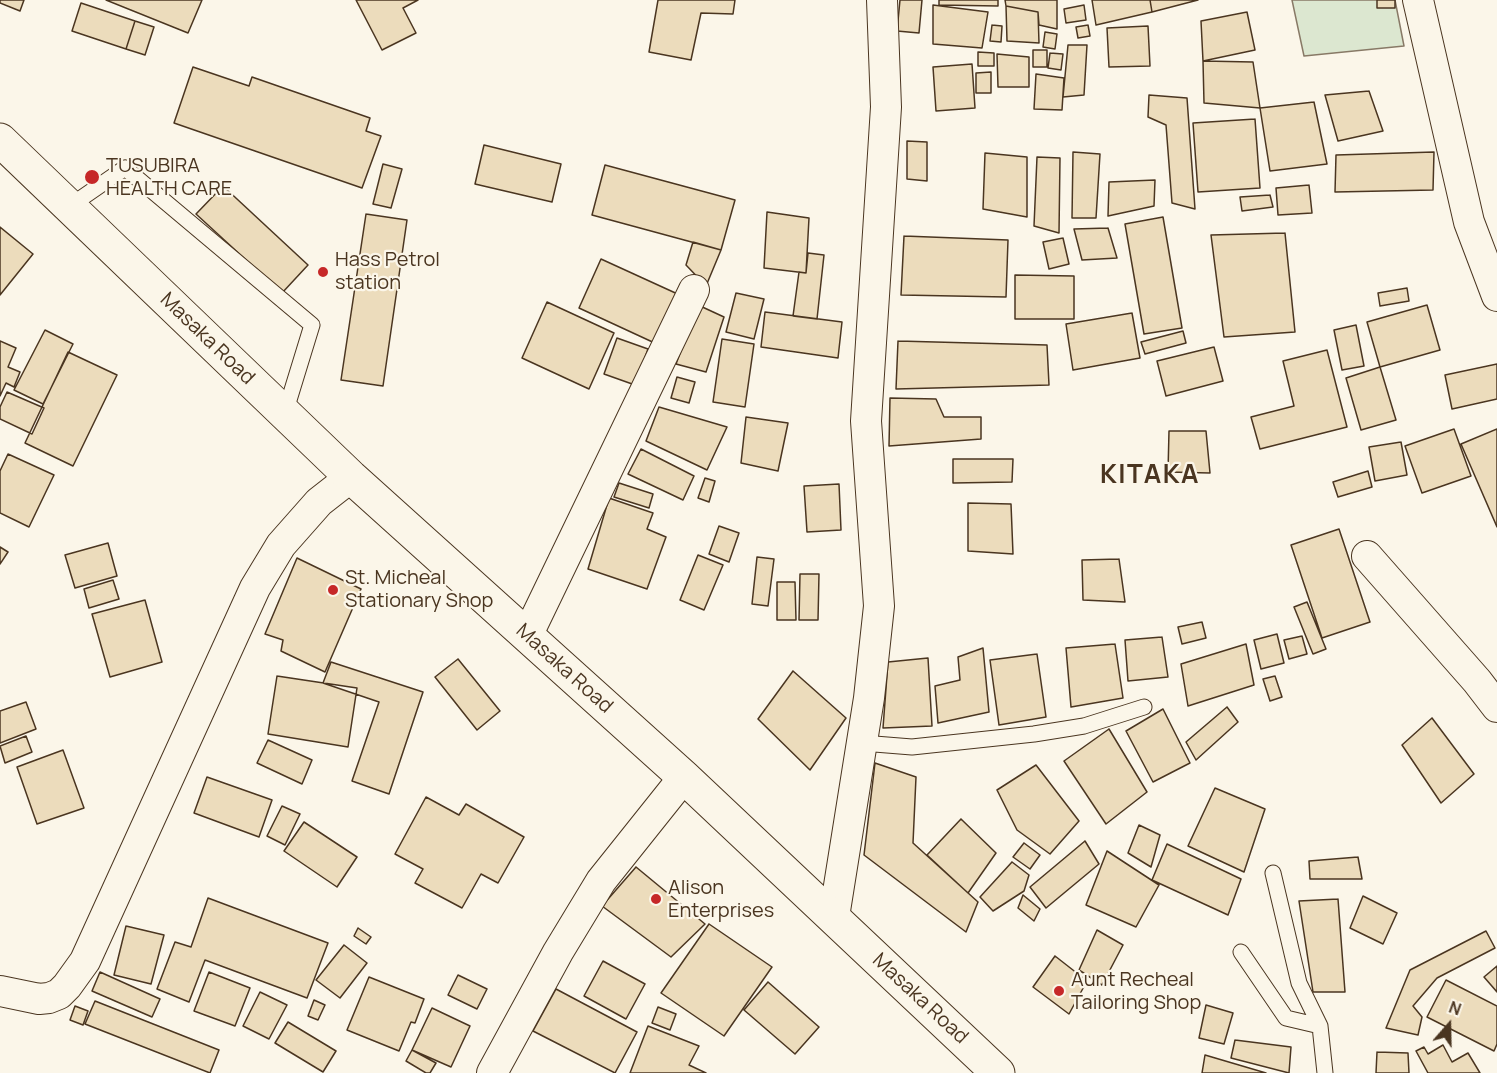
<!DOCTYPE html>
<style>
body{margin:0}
#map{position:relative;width:1497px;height:1073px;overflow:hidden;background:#fbf6e9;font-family:Manrope,sans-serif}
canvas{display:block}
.north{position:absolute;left:1419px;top:995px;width:60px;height:60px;-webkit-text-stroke:4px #fbf6e9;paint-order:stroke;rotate:20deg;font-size:16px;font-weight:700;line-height:24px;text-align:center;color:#4a3520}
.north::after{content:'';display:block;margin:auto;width:21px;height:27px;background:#4a3520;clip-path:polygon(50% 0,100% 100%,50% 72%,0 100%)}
</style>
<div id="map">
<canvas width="1497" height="1073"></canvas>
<div class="north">N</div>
</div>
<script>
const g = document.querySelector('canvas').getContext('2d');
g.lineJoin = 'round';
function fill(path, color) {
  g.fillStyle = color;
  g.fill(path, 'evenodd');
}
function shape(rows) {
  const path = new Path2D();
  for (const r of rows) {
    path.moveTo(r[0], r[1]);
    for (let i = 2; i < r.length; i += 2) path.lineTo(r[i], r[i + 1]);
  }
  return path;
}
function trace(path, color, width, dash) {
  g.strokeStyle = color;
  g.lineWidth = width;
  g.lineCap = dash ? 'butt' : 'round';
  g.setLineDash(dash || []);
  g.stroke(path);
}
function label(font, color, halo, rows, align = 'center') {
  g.font = font + ' Manrope,sans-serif';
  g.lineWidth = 4.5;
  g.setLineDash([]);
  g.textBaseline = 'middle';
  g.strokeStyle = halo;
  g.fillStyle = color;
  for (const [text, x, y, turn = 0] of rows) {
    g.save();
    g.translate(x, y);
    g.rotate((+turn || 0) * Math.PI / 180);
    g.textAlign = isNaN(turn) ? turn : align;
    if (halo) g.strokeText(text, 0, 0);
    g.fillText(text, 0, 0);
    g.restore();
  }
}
const green = shape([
 [1292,0,1395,0,1404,46,1304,56,1292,0]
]);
const building = shape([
 [0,0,24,0,20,11,0,3,0,0],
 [106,0,202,0,188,33,106,0],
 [356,0,418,0,403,8,416,33,382,50,356,0],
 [658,0,735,0,733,14,701,13,691,60,649,52,658,0],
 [900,0,922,0,919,33,897,31,900,0],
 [939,0,998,0,998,6,939,5,939,0],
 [1005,0,1057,0,1057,29,1039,25,1038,12,1006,6,1005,0],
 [1092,0,1150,0,1152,12,1096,25,1092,0],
 [1150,0,1198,0,1152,12,1150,0],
 [1377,0,1395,0,1395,8,1377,8,1377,0],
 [81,3,135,21,126,49,72,31,81,3],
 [933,5,988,12,982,48,933,44,933,5],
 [1084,5,1086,20,1066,23,1064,9,1084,5],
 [1006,6,1038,12,1039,43,1007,41,1006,6],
 [1247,12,1255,50,1203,61,1201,21,1247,12],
 [135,21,154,27,145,55,126,49,135,21],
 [992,25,1002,26,1001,42,990,41,992,25],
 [1088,25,1090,36,1078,38,1076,27,1088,25],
 [1148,26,1150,66,1109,67,1107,28,1148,26],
 [1045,32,1057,34,1055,49,1043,47,1045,32],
 [1068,45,1087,45,1084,95,1063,97,1068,45],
 [1033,50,1047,50,1047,67,1033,67,1033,50],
 [978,52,994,53,994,66,978,66,978,52],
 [1050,53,1063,54,1061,70,1048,68,1050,53],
 [997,54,1029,57,1029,87,998,87,997,54],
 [1203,61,1253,62,1260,108,1204,103,1203,61],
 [972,64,975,108,936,111,933,67,972,64],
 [193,67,249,86,252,77,370,118,366,131,381,136,362,188,174,123,193,67],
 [991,72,991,93,976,93,976,73,991,72],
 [1036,74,1064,78,1062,110,1034,109,1036,74],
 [1369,91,1383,131,1338,141,1325,95,1369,91],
 [1149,95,1187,98,1195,209,1172,203,1166,125,1148,117,1149,95],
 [1314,102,1327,164,1270,171,1260,108,1314,102],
 [1255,119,1260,188,1198,192,1193,123,1255,119],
 [907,141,927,142,927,181,907,179,907,141],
 [484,145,561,164,552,202,475,184,484,145],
 [1073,152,1100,154,1096,218,1072,218,1073,152],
 [1434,152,1433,190,1335,192,1336,155,1434,152],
 [985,153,1027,157,1027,217,983,209,985,153],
 [1037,157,1060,158,1059,233,1034,226,1037,157],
 [383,164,402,169,391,208,373,204,383,164],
 [605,165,735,200,721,250,592,215,605,165],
 [1155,180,1154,206,1108,216,1109,182,1155,180],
 [1309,185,1312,213,1278,215,1276,188,1309,185],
 [223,186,308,265,282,293,196,214,223,186],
 [1270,195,1273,207,1242,211,1240,197,1270,195],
 [767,212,809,218,806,273,764,268,767,212],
 [366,214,407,220,383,386,341,380,366,214],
 [1163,217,1182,328,1144,334,1125,224,1163,217],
 [0,227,33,254,0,295,0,227],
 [1108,228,1117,258,1082,260,1074,229,1108,228],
 [1285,233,1295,332,1224,337,1211,235,1285,233],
 [904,236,1008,240,1006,297,901,295,904,236],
 [1063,238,1069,264,1049,269,1043,242,1063,238],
 [693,242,721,250,706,286,686,265,693,242],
 [808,253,824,255,817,319,793,316,799,272,806,273,808,253],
 [601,259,682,296,659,345,579,308,601,259],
 [1015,275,1074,276,1074,319,1015,319,1015,275],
 [1407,288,1409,301,1380,306,1378,293,1407,288],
 [736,293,764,299,754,339,726,332,736,293],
 [547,302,614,333,589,389,522,358,547,302],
 [698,305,724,317,706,372,676,364,698,305],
 [1427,305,1440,350,1380,367,1367,322,1427,305],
 [765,312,842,322,838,358,761,347,765,312],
 [1132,313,1140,358,1073,370,1066,324,1132,313],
 [1356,325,1364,366,1342,370,1334,330,1356,325],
 [45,330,73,344,43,404,14,390,45,330],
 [1183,331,1186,343,1145,354,1141,342,1183,331],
 [617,338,648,349,635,385,604,374,617,338],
 [722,339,754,344,745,407,713,402,722,339],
 [0,341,16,348,8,367,20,372,14,387,6,383,0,396,0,341],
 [898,341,1047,345,1049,385,896,389,898,341],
 [1214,347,1223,381,1166,396,1157,361,1214,347],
 [1327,350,1347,427,1260,449,1251,417,1294,406,1283,361,1327,350],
 [68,352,117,375,73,466,25,443,68,352],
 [1497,364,1497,399,1452,409,1445,375,1497,364],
 [1380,367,1396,420,1361,430,1346,378,1380,367],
 [677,377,695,382,689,403,671,398,677,377],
 [7,392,44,408,32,434,0,419,0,407,7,392],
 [890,398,936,399,944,417,981,417,981,439,889,446,890,398],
 [659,407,727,427,707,470,646,441,659,407],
 [746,417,788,423,778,471,741,463,746,417],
 [1454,429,1471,476,1422,493,1405,446,1454,429],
 [1497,429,1497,527,1461,444,1497,429],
 [1169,431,1206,431,1210,473,1168,472,1169,431],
 [1401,442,1407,475,1375,481,1369,447,1401,442],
 [641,449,694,476,683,500,628,474,641,449],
 [8,454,54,475,29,527,0,513,0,471,8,454],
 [953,459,1013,459,1012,482,953,483,953,459],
 [1368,471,1372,487,1338,497,1333,482,1368,471],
 [705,478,715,481,709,502,698,498,705,478],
 [619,483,653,494,649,508,614,497,619,483],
 [839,484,841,530,807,532,804,486,839,484],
 [609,498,653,513,647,529,666,537,647,589,588,569,609,498],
 [968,503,1011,504,1013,554,968,551,968,503],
 [719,526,739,533,729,562,709,554,719,526],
 [1339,529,1370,622,1322,638,1291,545,1339,529],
 [108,543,117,576,75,588,65,555,108,543],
 [0,547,8,552,0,564,0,547],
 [698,555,723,565,704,610,680,600,698,555],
 [757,557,774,559,768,606,752,604,757,557],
 [297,558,361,589,325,672,281,651,283,640,265,634,297,558],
 [1119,559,1125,602,1083,600,1082,560,1119,559],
 [800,574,819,574,818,620,799,620,800,574],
 [113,580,119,599,89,608,84,589,113,580],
 [777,582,795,582,796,620,777,620,777,582],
 [145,600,162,662,110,677,92,614,145,600],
 [1307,602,1326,649,1313,654,1294,607,1307,602],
 [1202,622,1206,638,1182,644,1178,627,1202,622],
 [1277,634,1284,663,1261,669,1254,640,1277,634],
 [1302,636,1307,654,1289,659,1284,640,1302,636],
 [1162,637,1168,677,1128,681,1125,640,1162,637],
 [1115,644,1123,698,1071,707,1066,648,1115,644],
 [1246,644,1254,685,1188,706,1181,664,1246,644],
 [983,648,989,712,938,723,935,686,960,680,958,657,983,648],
 [1037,654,1046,717,999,725,990,660,1037,654],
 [928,658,932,726,883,728,888,662,928,658],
 [458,659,500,711,477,730,435,677,458,659],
 [331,662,423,692,389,794,352,781,379,702,323,683,331,662],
 [793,671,846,718,810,770,758,719,793,671],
 [277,676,357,688,348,747,268,734,277,676],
 [1275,676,1282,697,1270,701,1263,679,1275,676],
 [26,702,36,729,0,743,0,711,26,702],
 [1227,707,1238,722,1196,760,1186,742,1227,707],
 [1163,709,1190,763,1153,782,1126,731,1163,709],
 [1432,718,1474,774,1441,803,1402,745,1432,718],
 [1109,729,1147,792,1106,824,1064,761,1109,729],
 [26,736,32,752,5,763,0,746,26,736],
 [268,740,312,760,302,784,257,763,268,740],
 [63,750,84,808,37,824,17,767,63,750],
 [875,763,916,777,913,843,978,902,966,932,864,855,875,763],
 [1036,765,1079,821,1050,854,1017,830,997,790,1036,765],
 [207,777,272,800,259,837,194,813,207,777],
 [1215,788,1265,809,1244,872,1188,846,1215,788],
 [426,797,459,815,466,804,524,837,498,883,481,874,462,908,415,883,423,869,395,854,426,797],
 [282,806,300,814,285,845,267,836,282,806],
 [961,819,996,853,968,893,927,855,961,819],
 [304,822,357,857,337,887,284,851,304,822],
 [1139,825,1160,835,1151,867,1128,853,1139,825],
 [1085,841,1099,864,1046,908,1030,887,1085,841],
 [1024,843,1040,855,1030,869,1013,857,1024,843],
 [1167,844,1241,879,1228,915,1152,880,1167,844],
 [1107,851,1159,885,1136,927,1086,905,1107,851],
 [1358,857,1362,879,1310,879,1309,861,1358,857],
 [1012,862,1029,875,1024,891,993,911,980,897,1012,862],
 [636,867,705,924,671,957,602,906,636,867],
 [1023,895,1040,909,1034,921,1018,908,1023,895],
 [1363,896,1397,913,1383,944,1350,928,1363,896],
 [208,898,328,943,307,998,205,960,189,1002,157,989,175,942,191,947,208,898],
 [1338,899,1345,992,1313,992,1299,901,1338,899],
 [709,924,772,967,724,1036,661,993,709,924],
 [126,926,164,935,151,984,114,975,126,926],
 [358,928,371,937,366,944,354,936,358,928],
 [1097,930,1123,945,1102,985,1079,970,1097,930],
 [1486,931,1495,948,1437,978,1413,1006,1422,1017,1418,1035,1386,1028,1410,970,1486,931],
 [344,945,367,963,340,998,316,980,344,945],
 [1055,956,1087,981,1069,1014,1033,987,1055,956],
 [603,961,645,984,626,1019,584,996,603,961],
 [1497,966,1497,992,1484,977,1497,966],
 [100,972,160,999,152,1017,92,991,100,972],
 [209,972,250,988,235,1026,194,1011,209,972],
 [458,975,487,989,477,1009,448,995,458,975],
 [369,977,424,999,415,1023,411,1022,399,1051,347,1030,369,977],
 [1446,980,1497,1006,1497,1044,1494,1051,1427,1017,1446,980],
 [768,982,819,1027,795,1054,744,1010,768,982],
 [556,989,637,1032,615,1073,533,1031,556,989],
 [260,992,287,1005,269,1039,243,1026,260,992],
 [314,1000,325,1005,318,1020,308,1016,314,1000],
 [95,1001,219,1050,210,1073,85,1024,95,1001],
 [1206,1005,1233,1013,1224,1044,1199,1038,1206,1005],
 [75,1006,88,1011,83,1025,70,1020,75,1006],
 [658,1007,676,1014,670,1030,652,1023,658,1007],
 [432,1008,470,1026,451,1067,412,1050,432,1008],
 [288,1022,336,1051,323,1072,275,1043,288,1022],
 [648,1026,699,1046,689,1065,706,1073,630,1073,648,1026],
 [1235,1040,1291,1047,1289,1073,1231,1058,1235,1040],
 [1443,1045,1452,1062,1468,1053,1480,1073,1428,1073,1416,1051,1424,1047,1428,1054,1443,1045],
 [412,1050,436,1063,430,1073,426,1073,406,1061,412,1050],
 [1377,1052,1408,1053,1409,1073,1376,1073,1377,1052],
 [1205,1055,1266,1073,1202,1073,1205,1055]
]);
const lane = shape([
 [70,206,125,168,312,325,285,413],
 [862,743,912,747,1034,734,1084,726,1144,707],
 [1273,873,1299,983,1320,1026,1325,1073],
 [1241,952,1286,1018,1320,1026]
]);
const street = shape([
 [1418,0,1469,222,1497,296],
 [1367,556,1477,681,1497,707],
 [527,636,694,290],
 [834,917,869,698,879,606,866,421,886,107,882,0],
 [0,991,39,999,49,998,59,994,67,986,85,961,255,588,281,545,319,502,351,477],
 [492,1073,558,952,601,881,684,777]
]);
const primary = shape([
 [0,140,351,477,684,777,998,1073]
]);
const markers = [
 [92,177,8,"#c62828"],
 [323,272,6,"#c62828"],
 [333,590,6,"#c62828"],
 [656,899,6,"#c62828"],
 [1059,991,6,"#c62828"]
];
const poiNames = [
 ["TUSUBIRA",106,166],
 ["HEALTH CARE",106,189],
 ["Hass Petrol",335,260],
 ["station",335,283],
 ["St. Micheal",345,578],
 ["Stationary Shop",345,601],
 ["Alison",668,888],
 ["Enterprises",668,911],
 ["Aunt Recheal",1071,980],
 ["Tailoring Shop",1071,1003]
];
const streetNames = [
 ["Masaka Road",207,339,44],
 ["Masaka Road",564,669,42],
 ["Masaka Road",920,999,43]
];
const districtNames = [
 ["KITAKA",1150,476]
];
fill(green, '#dce7d0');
trace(green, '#887966', 1.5);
fill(building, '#ecdcbc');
trace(building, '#4a3520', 1.5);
trace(lane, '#4a3520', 17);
trace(street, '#4a3520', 32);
trace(primary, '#4a3520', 35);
trace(lane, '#fbf6e9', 15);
trace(street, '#fbf6e9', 30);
trace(primary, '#fbf6e9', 33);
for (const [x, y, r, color] of markers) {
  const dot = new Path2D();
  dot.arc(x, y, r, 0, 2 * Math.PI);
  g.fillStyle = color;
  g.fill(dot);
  trace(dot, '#fbf6e9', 2);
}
label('20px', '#4a3520', '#fbf6e9', poiNames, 'left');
label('20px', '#4a3520', '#fbf6e9', streetNames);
g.letterSpacing = '1.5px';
label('bold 26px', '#4a3520', '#fbf6e9', districtNames);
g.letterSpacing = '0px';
</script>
